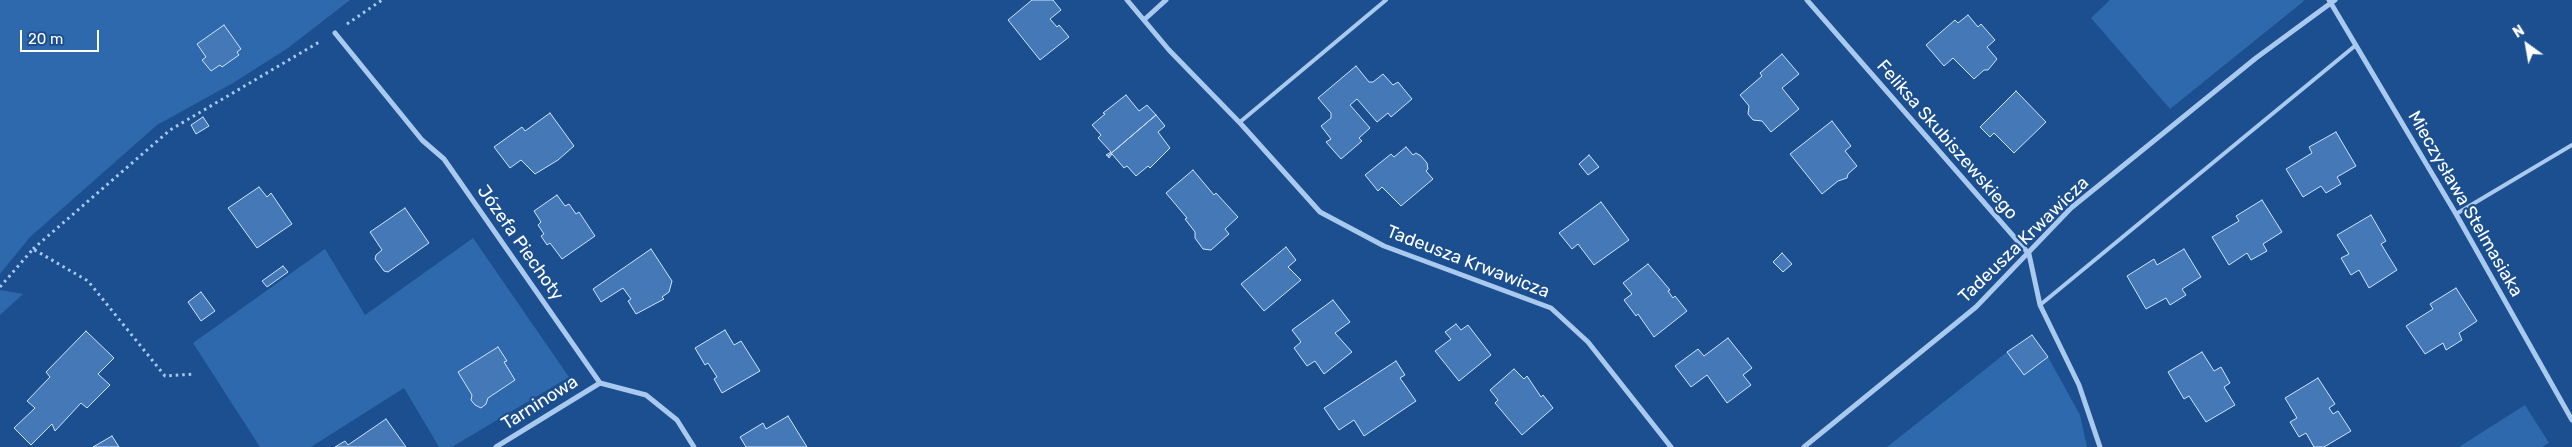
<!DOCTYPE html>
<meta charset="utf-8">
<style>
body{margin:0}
#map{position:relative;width:2572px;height:447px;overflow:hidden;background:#1b4f8f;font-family:Rubik,sans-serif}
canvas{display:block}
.north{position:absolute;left:2502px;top:20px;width:50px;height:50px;-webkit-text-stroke:4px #1b4f8f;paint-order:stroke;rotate:328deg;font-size:14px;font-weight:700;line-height:20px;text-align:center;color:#fff}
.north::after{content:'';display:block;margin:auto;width:18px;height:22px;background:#fff;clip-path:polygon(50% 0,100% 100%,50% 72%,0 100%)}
.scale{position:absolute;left:20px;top:30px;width:79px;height:22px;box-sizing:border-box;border:2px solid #fff;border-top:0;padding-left:6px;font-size:15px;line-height:18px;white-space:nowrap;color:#fff;-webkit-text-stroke:4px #1b4f8f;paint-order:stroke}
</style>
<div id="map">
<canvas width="2572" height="447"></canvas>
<div class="north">N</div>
<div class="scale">20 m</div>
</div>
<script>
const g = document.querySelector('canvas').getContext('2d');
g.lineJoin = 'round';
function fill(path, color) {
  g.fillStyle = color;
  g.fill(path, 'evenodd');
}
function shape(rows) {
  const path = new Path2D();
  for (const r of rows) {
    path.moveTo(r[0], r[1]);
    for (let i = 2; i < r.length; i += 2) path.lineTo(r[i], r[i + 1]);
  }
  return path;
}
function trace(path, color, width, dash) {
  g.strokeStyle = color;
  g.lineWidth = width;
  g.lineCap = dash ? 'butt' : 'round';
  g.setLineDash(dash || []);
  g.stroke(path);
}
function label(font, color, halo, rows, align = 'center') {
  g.font = font + ' Rubik,sans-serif';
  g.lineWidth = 4.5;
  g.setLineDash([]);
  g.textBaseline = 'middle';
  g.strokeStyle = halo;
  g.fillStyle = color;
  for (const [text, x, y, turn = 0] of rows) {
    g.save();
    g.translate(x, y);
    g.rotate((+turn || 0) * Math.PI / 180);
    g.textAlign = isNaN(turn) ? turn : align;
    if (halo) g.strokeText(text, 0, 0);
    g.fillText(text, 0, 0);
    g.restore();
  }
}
const green = shape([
 [0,0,350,0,288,48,233,83,157,125,30,237,0,274],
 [2110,0,2303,0,2304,1,2170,109,2091,18],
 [473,238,569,377,452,447,439,447,404,388,311,447,260,447,193,343,325,249,365,315],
 [0,290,23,294,0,315],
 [2007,352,2024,375,2048,357,2080,415,2087,447,1887,447],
 [2525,405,2549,443,2542,447,2459,447]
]);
const building = shape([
 [1032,0,1053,0,1061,10,1050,19,1057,27,1059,25,1069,37,1040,60,1008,20,1032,0],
 [1968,15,1978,27,1981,24,1995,40,1987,47,1997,59,1988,70,1984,70,1974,79,1953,58,1944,66,1926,45,1955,20,1958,23,1968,15],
 [224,25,241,49,237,52,239,55,222,67,220,65,211,71,202,60,206,57,197,44,224,25],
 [1782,54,1799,74,1782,88,1799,109,1771,132,1762,121,1753,120,1748,114,1749,106,1740,95,1762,76,1760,73,1782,54],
 [1356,66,1369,82,1373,82,1383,74,1393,85,1398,82,1412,99,1391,117,1388,113,1377,122,1357,99,1350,105,1370,128,1359,138,1362,141,1341,159,1326,142,1331,139,1321,126,1331,118,1331,113,1318,98,1356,66],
 [2016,91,2046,122,2014,153,1994,133,1990,137,1980,127,2016,91],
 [1126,95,1139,111,1147,105,1156,115,1108,156,1106,155,1111,152,1098,138,1101,135,1092,125,1105,114,1103,113,1126,95],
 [550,113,574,146,558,160,535,174,521,160,510,168,494,147,522,127,525,131,550,113],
 [1156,115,1165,126,1158,132,1170,148,1150,168,1148,166,1136,176,1127,166,1124,168,1112,154,1109,158,1108,156,1156,115],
 [203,117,209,126,196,134,191,125,203,117],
 [1832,121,1851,146,1845,151,1857,166,1848,174,1847,178,1838,181,1822,194,1790,154,1832,121],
 [2336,132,2356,166,2337,177,2341,184,2326,193,2321,186,2303,197,2286,169,2312,153,2309,147,2336,132],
 [1406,147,1413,155,1416,153,1421,156,1427,163,1428,169,1426,171,1433,179,1401,206,1382,187,1378,191,1365,175,1391,154,1394,157,1406,147],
 [1589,155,1599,167,1588,175,1579,164,1589,155],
 [1193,170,1214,195,1216,193,1238,217,1225,229,1229,234,1211,250,1203,249,1195,238,1195,232,1185,219,1187,218,1166,193,1193,170],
 [259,187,267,197,271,193,292,224,257,248,228,208,259,187],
 [557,195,565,206,569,204,576,214,579,212,595,236,562,259,550,243,547,245,541,236,544,234,538,225,541,222,534,211,557,195],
 [2262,200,2282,232,2263,244,2267,251,2251,260,2247,253,2229,265,2212,237,2239,221,2236,216,2262,200],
 [1601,202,1629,240,1594,265,1578,244,1572,249,1559,233,1601,202],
 [405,208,429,243,388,272,384,271,375,259,376,255,382,250,370,232,405,208],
 [2371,215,2386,241,2381,244,2397,270,2369,288,2359,270,2351,275,2341,258,2349,254,2337,235,2371,215],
 [1286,247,1296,260,1288,267,1301,280,1264,311,1241,284,1286,247],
 [651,249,672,281,669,292,662,297,664,299,636,314,628,301,631,299,623,288,601,302,593,289,651,249],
 [2184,249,2201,277,2182,289,2186,295,2170,305,2166,298,2146,309,2127,276,2154,259,2157,265,2184,249],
 [1782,253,1792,264,1783,272,1773,262,1782,253],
 [1648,264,1670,290,1668,291,1673,298,1675,296,1687,311,1654,337,1638,314,1636,316,1624,300,1632,294,1623,283,1648,264],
 [283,266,288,272,267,287,262,281,283,266],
 [2456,288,2477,321,2459,333,2462,340,2446,350,2443,343,2425,354,2406,326,2433,309,2430,304,2456,288],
 [201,292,215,311,201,321,188,302,201,292],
 [1333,300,1350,322,1335,333,1352,352,1324,374,1315,361,1307,366,1294,348,1301,342,1292,330,1333,300],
 [1456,324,1461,330,1468,325,1491,355,1459,381,1435,351,1451,339,1445,332,1456,324],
 [725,330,734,345,741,341,760,371,722,393,714,379,717,377,708,363,705,365,695,348,725,330],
 [86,331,114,358,98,374,110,385,87,408,81,403,55,431,52,424,31,445,14,428,35,408,27,401,50,377,46,372,86,331],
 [2032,335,2048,357,2024,375,2007,352,2032,335],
 [1728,338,1752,368,1743,375,1751,385,1727,403,1707,375,1691,387,1675,366,1698,349,1704,356,1728,338],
 [498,347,507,361,504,362,515,380,488,398,486,404,481,408,475,405,471,400,472,395,458,372,498,347],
 [2202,352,2214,371,2221,367,2230,383,2224,387,2235,405,2206,422,2189,396,2184,399,2168,372,2202,352],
 [1396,361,1405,375,1400,378,1416,401,1364,436,1354,420,1339,430,1324,408,1396,361],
 [1514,369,1524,379,1527,376,1541,397,1543,395,1553,408,1522,435,1495,403,1498,400,1490,390,1514,369],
 [2318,378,2335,404,2329,408,2333,414,2338,411,2351,431,2324,447,2314,447,2306,433,2299,437,2290,422,2297,418,2285,398,2318,378],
 [788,416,807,447,746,447,740,437,763,423,766,429,788,416],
 [386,419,406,447,335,447,345,441,348,445,386,419],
 [112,436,119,447,93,447,112,436]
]);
const path = shape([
 [347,24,382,0],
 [33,249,170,130,321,41],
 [0,287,33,249,88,281,165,376,195,374]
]);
const service = shape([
 [1240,122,1386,0],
 [2456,214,2572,145],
 [2040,305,2356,45]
]);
const minor = shape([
 [1127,0,1169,50,1241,124,1320,212,1384,246,1551,308,1588,342,1671,447],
 [1807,0,2029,254,2040,305,2079,385,2100,447],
 [2329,0,2456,214,2572,420],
 [1145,19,1166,0],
 [335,33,422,140,444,159,600,383,646,395,677,420,694,447],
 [496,447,600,383],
 [1804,447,1976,307,2071,208,2256,58,2335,0]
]);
const streetNames = [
 ["Feliksa Skubiszewskiego",1947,140,49],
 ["Mieczysława Stelmasiaka",2465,204,60],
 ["Tadeusza Krwawicza",2024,240,-44],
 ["Józefa Piechoty",520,243,55],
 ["Tadeusza Krwawicza",1468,262,21],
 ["Tarninowa",540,403,-32]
];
fill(green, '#2e69ad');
fill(building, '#4478b7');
trace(building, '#cfe3fa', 1);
trace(path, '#a9c9ee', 3, [2.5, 4]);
trace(service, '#a9c9ee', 4);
trace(minor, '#a9c9ee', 5);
label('18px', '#fff', '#1b4f8f', streetNames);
</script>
